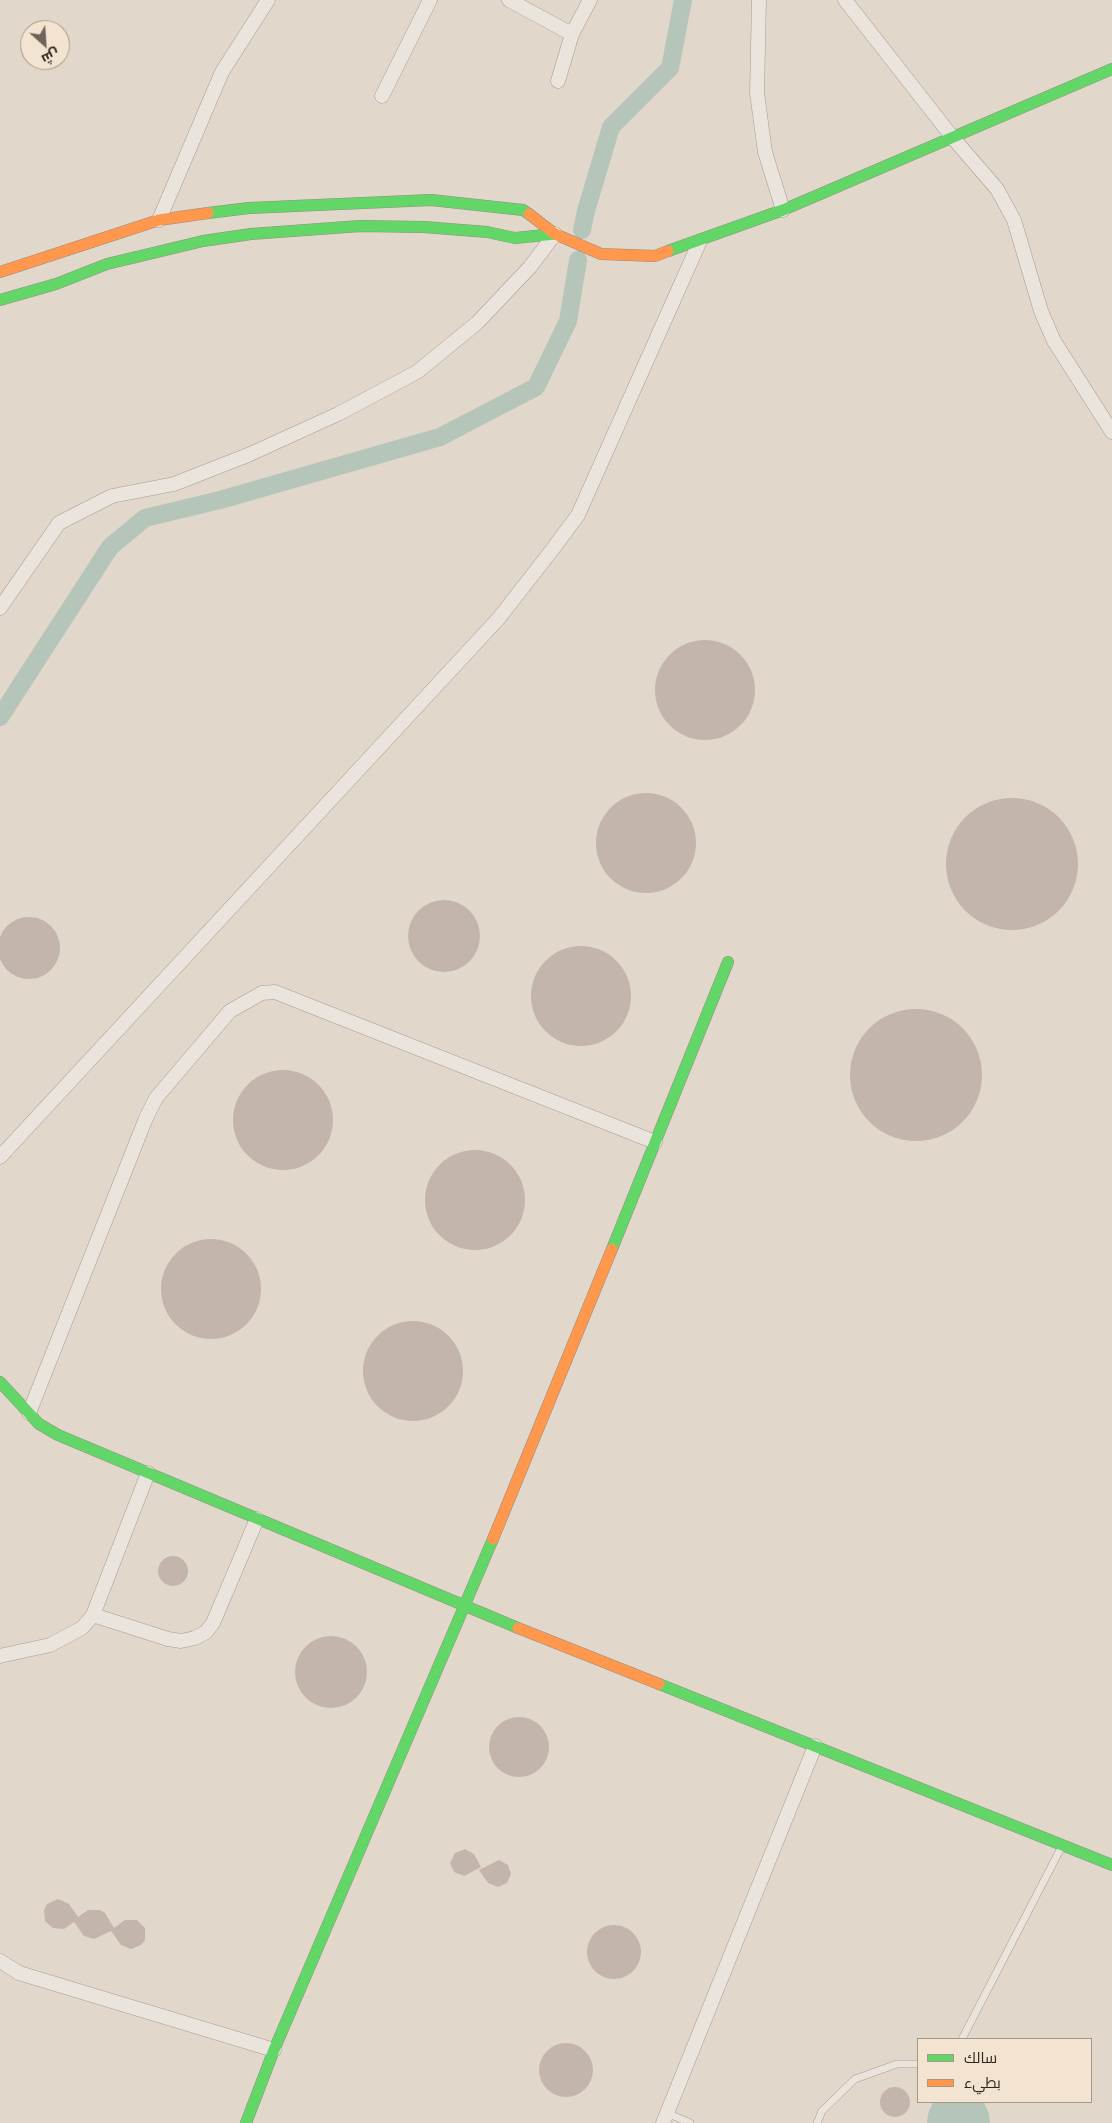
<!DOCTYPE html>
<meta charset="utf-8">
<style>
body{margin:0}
#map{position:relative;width:1112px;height:2123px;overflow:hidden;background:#e1d7ca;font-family:Literata,Cairo,serif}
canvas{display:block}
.legend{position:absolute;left:917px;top:2038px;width:175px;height:65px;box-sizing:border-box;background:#f2e4d0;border:1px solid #a69888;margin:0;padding:6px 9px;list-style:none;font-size:15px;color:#33251d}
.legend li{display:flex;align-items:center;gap:10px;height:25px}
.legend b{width:25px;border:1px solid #a69888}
.north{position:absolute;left:20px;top:20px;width:50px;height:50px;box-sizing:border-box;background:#f2e4d0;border:1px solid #a69888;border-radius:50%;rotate:154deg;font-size:14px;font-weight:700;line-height:20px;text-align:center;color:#33251d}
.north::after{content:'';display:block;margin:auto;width:18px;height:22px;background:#70635a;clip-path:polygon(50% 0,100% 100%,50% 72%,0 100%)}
</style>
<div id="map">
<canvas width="1112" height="2123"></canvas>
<ul class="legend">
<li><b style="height:6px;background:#63d668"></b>سالك</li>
<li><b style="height:6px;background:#ff974d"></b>بطيء</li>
</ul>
<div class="north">ش</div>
</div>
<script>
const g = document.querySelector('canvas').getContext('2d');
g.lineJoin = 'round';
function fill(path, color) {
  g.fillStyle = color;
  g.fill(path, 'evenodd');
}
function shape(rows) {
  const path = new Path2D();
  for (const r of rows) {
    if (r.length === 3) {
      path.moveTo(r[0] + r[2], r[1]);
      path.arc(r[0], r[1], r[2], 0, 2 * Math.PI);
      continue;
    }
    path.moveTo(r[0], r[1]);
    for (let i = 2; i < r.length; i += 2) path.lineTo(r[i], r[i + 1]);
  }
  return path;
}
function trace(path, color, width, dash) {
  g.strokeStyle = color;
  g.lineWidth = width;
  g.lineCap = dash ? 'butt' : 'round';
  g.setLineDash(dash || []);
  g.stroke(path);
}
const water = shape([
 [933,2102,984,2102,989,2114,990,2123,927,2123,928,2114]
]);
const canal = shape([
 [582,230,586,211,611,127,670,68,683,0],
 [0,717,110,547,145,518,220,500,440,437,536,387,568,321,578,260]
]);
const building = shape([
 [705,690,50],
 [646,843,50],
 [1012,864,66],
 [444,936,36],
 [29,948,31],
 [581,996,50],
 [916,1075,66],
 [283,1120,50],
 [475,1200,50],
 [211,1289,50],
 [413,1371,50],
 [173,1571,15],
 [331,1672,36],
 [519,1747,30],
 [465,1849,474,1854,481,1867,464,1876,454,1872,450,1863,455,1853],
 [499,1860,508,1865,511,1874,507,1883,498,1887,488,1883,479,1870],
 [58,1899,69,1904,78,1917,88,1910,100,1910,105,1913,114,1928,125,1920,137,1920,145,1928,145,1940,141,1945,131,1949,121,1945,111,1931,94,1939,84,1936,74,1922,64,1929,53,1928,45,1921,44,1910,47,1904],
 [614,1952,27],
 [566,2070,27],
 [895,2102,15]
]);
const lane = shape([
 [962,2039,1062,1846],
 [667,2113,690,2123],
 [817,2123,822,2111,855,2079,897,2064,918,2064]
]);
const street = shape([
 [509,0,572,34],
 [759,0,757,93,765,152,783,210],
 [845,0,953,138,997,189,1014,220,1041,311,1054,341,1112,432],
 [558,81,572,34,590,0],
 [382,96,430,0],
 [159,220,222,72,268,0],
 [0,608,59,523,112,496,174,484,248,455,338,414,417,372,477,323,530,267,555,234],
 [0,1157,499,618,552,550,578,515,700,241],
 [29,1413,146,1118,156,1098,230,1011,262,993,275,992,655,1142],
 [93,1615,168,1639,181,1641,195,1638,206,1632,213,1623,257,1519],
 [0,1656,50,1645,82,1628,93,1615,148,1473],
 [0,1961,19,1973,274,2050],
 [663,2123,815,1746]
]);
const fast = shape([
 [208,213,249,208,431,200,523,210,529,214],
 [668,251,783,210,1112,69],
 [0,300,56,284,107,264,203,241,251,234,360,226,424,227,487,232,515,238,555,234],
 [612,1249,728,962],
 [0,1382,39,1424,58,1435,518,1628],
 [659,1684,1112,1865],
 [246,2123,274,2050,493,1539]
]);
const slow = shape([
 [529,214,555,234,601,254,655,256,668,251],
 [0,272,159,220,208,213],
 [493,1539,612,1249],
 [518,1628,659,1684]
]);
fill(water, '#b6c5b9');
trace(canal, '#b6c5b9', 18);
fill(building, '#c4b5ac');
trace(lane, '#a69d94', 8);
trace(street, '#a69d94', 15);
trace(fast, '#958c84', 12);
trace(slow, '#958c84', 12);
trace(lane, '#eae4dc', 7);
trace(street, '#eae4dc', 14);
trace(fast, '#63d668', 11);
trace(slow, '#ff974d', 11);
</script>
